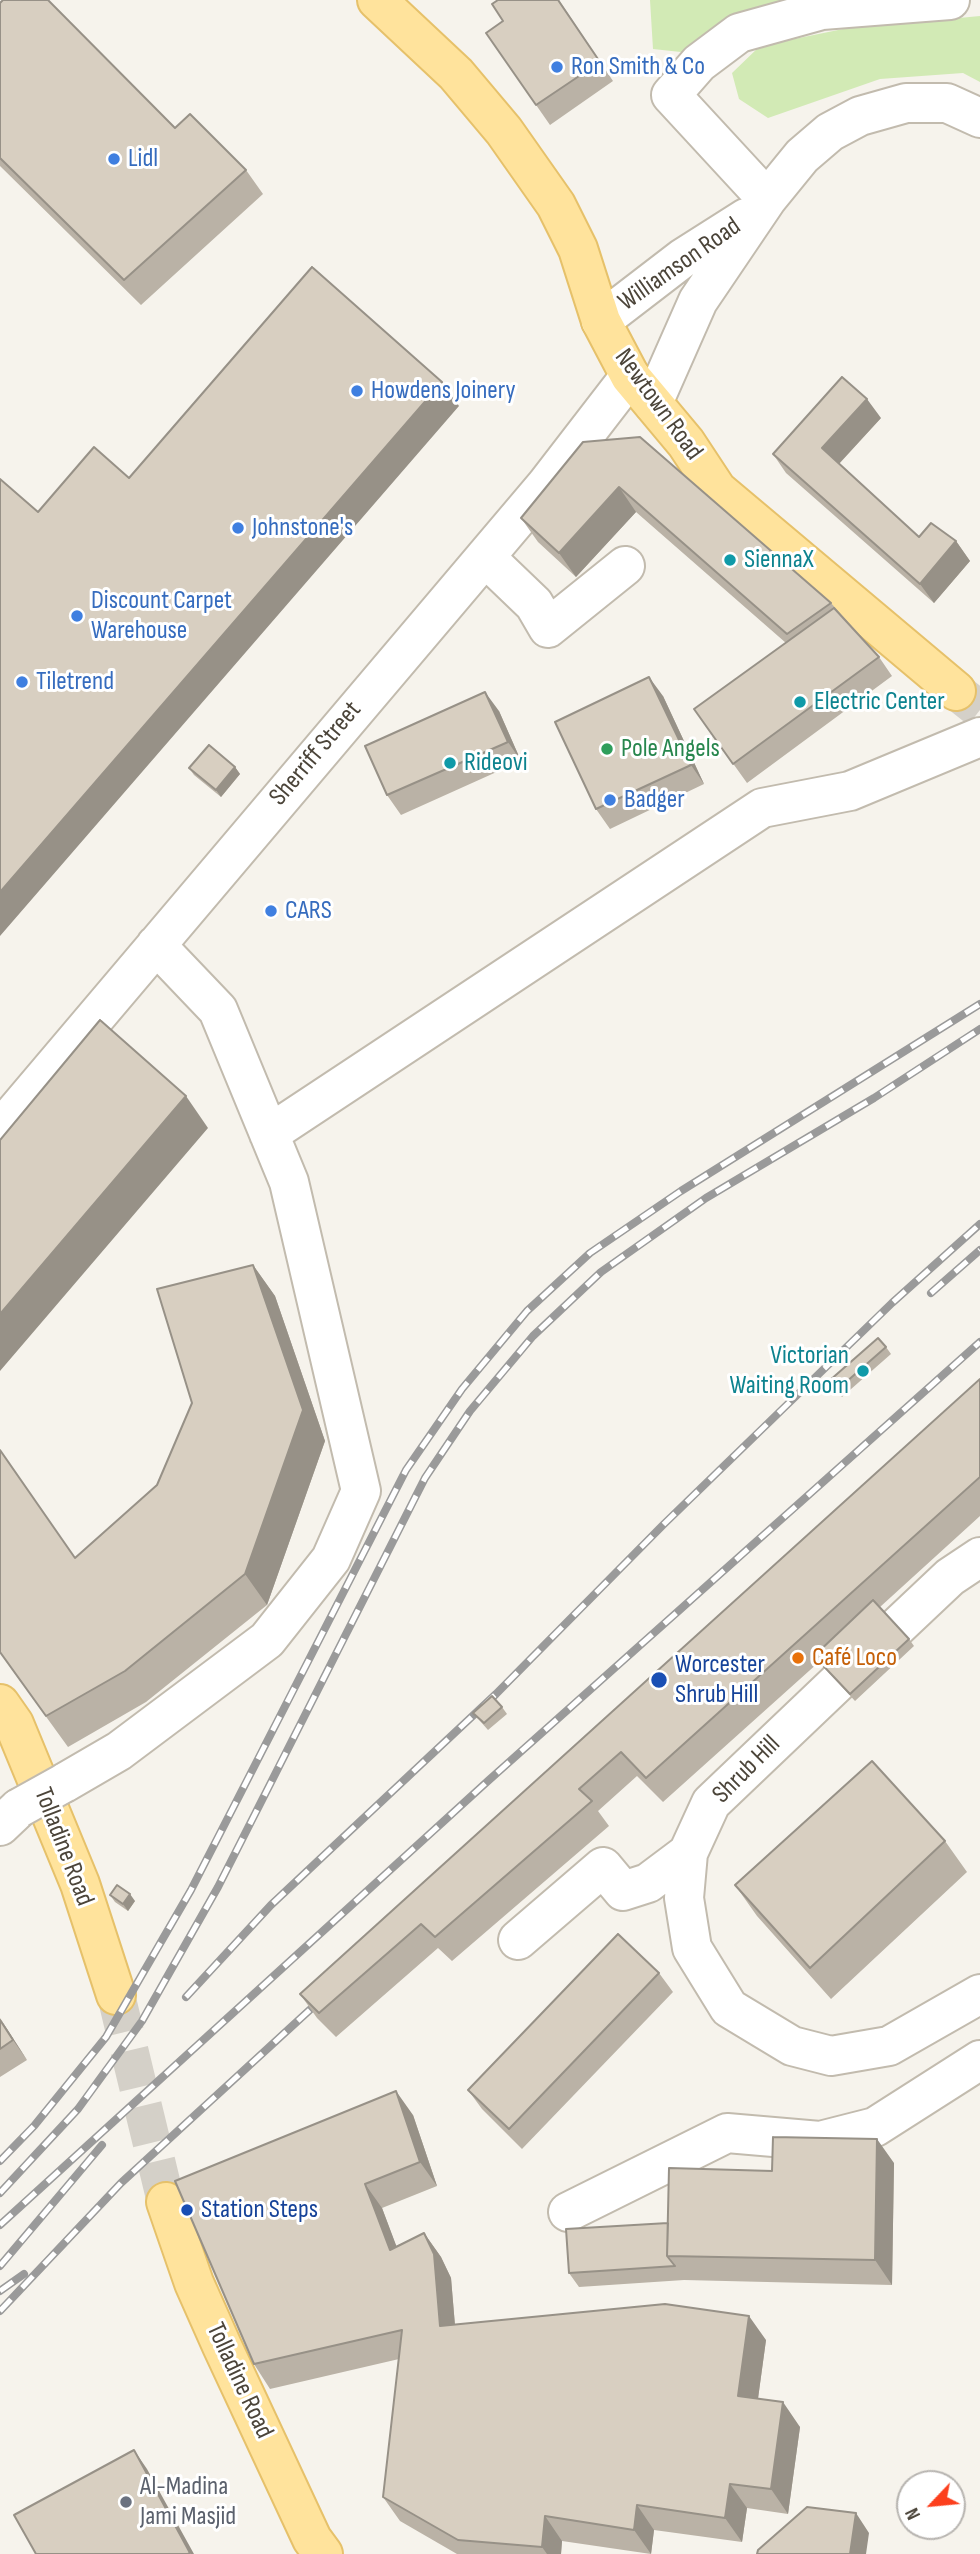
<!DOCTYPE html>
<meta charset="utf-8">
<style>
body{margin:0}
#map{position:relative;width:980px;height:2554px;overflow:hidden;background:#f6f3ec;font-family:"Sofia Sans Condensed",sans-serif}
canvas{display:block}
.north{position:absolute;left:896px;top:2470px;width:70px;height:70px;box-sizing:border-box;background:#fff;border:2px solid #b7b4b0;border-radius:50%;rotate:244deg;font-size:19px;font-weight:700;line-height:28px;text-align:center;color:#4b4439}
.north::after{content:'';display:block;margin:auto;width:24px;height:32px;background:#fc3f1d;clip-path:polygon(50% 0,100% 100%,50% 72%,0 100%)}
</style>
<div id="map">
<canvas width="980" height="2554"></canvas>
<div class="north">N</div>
</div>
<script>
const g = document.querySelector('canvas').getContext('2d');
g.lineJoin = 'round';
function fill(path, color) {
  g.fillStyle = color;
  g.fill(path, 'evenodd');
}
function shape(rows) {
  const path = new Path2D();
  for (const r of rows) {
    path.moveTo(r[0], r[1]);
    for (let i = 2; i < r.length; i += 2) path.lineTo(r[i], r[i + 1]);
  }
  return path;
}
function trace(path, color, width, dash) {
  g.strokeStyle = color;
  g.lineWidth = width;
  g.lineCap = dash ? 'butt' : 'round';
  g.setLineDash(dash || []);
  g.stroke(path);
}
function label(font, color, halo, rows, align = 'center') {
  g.font = font + ' "Sofia Sans Condensed",sans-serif';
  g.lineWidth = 6;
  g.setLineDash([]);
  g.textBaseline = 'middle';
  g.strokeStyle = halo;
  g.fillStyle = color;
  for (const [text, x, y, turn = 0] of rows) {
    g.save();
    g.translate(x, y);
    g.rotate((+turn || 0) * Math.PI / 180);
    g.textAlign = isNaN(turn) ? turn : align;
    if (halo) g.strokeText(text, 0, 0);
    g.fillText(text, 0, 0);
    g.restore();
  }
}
const green = shape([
 [650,0,815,0,690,53,653,49],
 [980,16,980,82,963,73,880,79,768,118,739,99,732,73,760,46,843,29]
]);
const majorTunnel = shape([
 [956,691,980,710],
 [116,1995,166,2202]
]);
const minor = shape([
 [767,199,671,95,699,63,739,33,822,10,950,0],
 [601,321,683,258,746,218],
 [653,403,698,301,767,199,802,156,830,132,860,116,906,103,947,103,980,118],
 [485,557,534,604,548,628,625,566],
 [0,1130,546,485,630,376],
 [269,1134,762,808,850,791,980,737],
 [897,1627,950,1577,980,1557],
 [838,1682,711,1803,688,1853,684,1898,692,1948,729,2008,792,2046,831,2056,889,2046,980,1994],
 [64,1783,119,1751,267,1640,331,1559,361,1491,289,1182,218,1010,156,945],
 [0,1826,19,1808],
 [518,1940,603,1867,623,1891,648,1883,688,1853],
 [568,2212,727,2133,820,2141,875,2127,980,2060]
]);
const major = shape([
 [377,0,456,74,504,131,556,205,578,249,601,321,630,376,686,443,717,490,956,691],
 [0,1704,14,1724,80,1884,116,1995],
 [166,2202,194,2283,222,2346,312,2539,323,2554]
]);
const rail = shape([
 [931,1293,980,1250],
 [186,1997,271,1905,496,1694,664,1524,892,1303,980,1224],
 [0,2161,34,2126,106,2037,191,1890,406,1470,462,1389,527,1311,590,1253,681,1191,980,1004],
 [0,2193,78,2109,142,2021,218,1887,425,1478,470,1411,533,1336,601,1272,706,1198,874,1098,980,1029],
 [0,2225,489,1780,980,1342],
 [0,2266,102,2145],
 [0,2291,24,2274],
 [0,2311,121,2183,326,1995]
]);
const minorBridge = shape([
 [19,1808,64,1783]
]);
const wall = shape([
 [498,0,559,0,613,81,550,125,486,33,503,21],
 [0,3,175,128,246,170,263,194,141,305,0,166],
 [881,418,839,464,919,537,956,541,970,561,934,603,786,473,773,454],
 [583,442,831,603,879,657,892,676,747,783,694,709,786,643,636,512,576,577,538,542,521,518],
 [663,696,704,784,610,829,596,809],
 [499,711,521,761,401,815,387,795],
 [235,767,240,774,221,797,194,775,189,768],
 [253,1265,275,1296,325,1441,267,1605,146,1702,68,1747,0,1653,75,1558,157,1485],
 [886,1347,891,1354,842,1397,829,1381],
 [980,1379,980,1516,880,1607,909,1639,914,1646,855,1701,819,1662,663,1802,637,1776,598,1811,609,1826,452,1961,438,1948,336,2037,317,2018,300,1994],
 [502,1707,507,1714,488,1730,473,1713],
 [945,1841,967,1872,831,1999,757,1916,735,1885],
 [110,1895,135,1901,128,1911,115,1902],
 [659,1973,673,1992,522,2149,482,2109,468,2090],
 [0,2018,27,2060,0,2077],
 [413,2115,437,2186,382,2208,396,2246,424,2233,441,2257,451,2278,455,2325,766,2340,758,2399,800,2427,788,2514,747,2508,742,2542,654,2530,651,2554,562,2541,561,2554,457,2554,400,2521,383,2497,399,2359,270,2389,254,2364,175,2181],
 [894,2163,892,2285,684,2280,579,2287,569,2273,772,2171]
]);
const shadedWall = shape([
 [442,382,459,406,0,936,0,892],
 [867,399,881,418,835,468,822,448],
 [619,487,636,512,576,577,559,553],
 [956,541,970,561,934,603,920,584],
 [649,677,663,696,704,784,691,765],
 [485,692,499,711,521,761,508,742],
 [235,767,240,774,221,797,216,790],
 [186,1096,208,1128,0,1371,0,1314],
 [253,1265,275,1296,325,1441,267,1605,245,1574],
 [130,1894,135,1901,128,1911,123,1904],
 [0,2018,27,2060,13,2040],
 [396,2091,413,2115,437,2186,420,2162],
 [877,2139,894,2163,892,2285,875,2260],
 [365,2184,382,2208,407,2274,390,2250],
 [424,2233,441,2257,451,2278,457,2350,440,2326],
 [749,2316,766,2340,755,2420,738,2396],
 [783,2402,800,2427,788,2514,771,2489],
 [134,2450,147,2469,194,2554,191,2554,190,2553],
 [730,2484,747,2508,742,2542,725,2518],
 [637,2505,654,2530,651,2554,634,2530],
 [856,2513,869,2533,866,2554,850,2554],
 [545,2516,562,2541,561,2554,547,2554,542,2547]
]);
const building = shape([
 [3,0,48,0,175,128,190,114,246,170,124,280,0,158,0,3,3,0],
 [498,0,558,0,600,62,536,105,486,33,503,21,492,4,498,0],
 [312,267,442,382,0,892,0,479,38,512,94,447,129,478,312,267],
 [842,377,867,399,822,448,919,537,931,523,956,541,920,584,773,454,842,377],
 [640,437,831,603,787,634,619,487,559,553,521,518,583,442,640,437],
 [834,608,879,657,733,764,694,709,834,608],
 [649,677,691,765,596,809,555,722,649,677],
 [485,692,508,742,387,795,365,746,485,692],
 [209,745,235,767,216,790,189,768,209,745],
 [100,1020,186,1096,0,1314,0,1140,100,1020],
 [253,1265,303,1410,245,1574,125,1671,46,1716,0,1652,0,1450,75,1558,157,1485,192,1403,157,1289,253,1265],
 [878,1338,886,1347,837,1390,829,1381,878,1338],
 [980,1379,980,1477,646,1778,621,1752,579,1789,592,1801,435,1937,421,1924,319,2013,300,1994,980,1379],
 [873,1600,909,1639,850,1694,814,1656,873,1600],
 [492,1696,502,1707,484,1723,473,1713,492,1696],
 [872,1761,945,1841,810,1968,735,1885,872,1761],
 [117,1885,130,1894,123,1904,110,1895,117,1885],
 [618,1934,659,1973,509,2129,468,2090,618,1934],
 [0,2020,13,2040,0,2049,0,2020],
 [396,2091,420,2162,365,2184,390,2250,424,2233,434,2254,440,2326,665,2304,749,2316,738,2396,783,2402,771,2489,730,2484,725,2518,637,2505,634,2530,545,2516,542,2547,458,2540,383,2497,402,2330,254,2364,175,2181,396,2091],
 [773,2137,877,2139,875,2260,667,2256,669,2168,772,2171,773,2137],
 [668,2223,667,2256,675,2266,569,2273,566,2229,668,2223],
 [134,2450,190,2553,188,2554,36,2554,14,2515,134,2450],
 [807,2507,856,2513,850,2554,757,2554,758,2550,807,2507]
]);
const markers = [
 [557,67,7,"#3f7fe0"],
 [114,159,7,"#3f7fe0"],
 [357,391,7,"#3f7fe0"],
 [238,528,7,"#3f7fe0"],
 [730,560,7,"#0f9aa8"],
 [77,616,7,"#3f7fe0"],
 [22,682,7,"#3f7fe0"],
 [800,702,7,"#0f9aa8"],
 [607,749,7,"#2e9e5b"],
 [450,763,7,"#0f9aa8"],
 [610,800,7,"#3f7fe0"],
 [271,911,7,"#3f7fe0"],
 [863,1371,7,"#0f9aa8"],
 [798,1658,7,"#e8710a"],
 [659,1680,9,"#1a4fb4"],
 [187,2210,7,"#1a4fb4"],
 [126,2502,7,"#6b7280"]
];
const shopNames = [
 ["Ron Smith & Co",571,67],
 ["Lidl",128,159],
 ["Howdens Joinery",371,391],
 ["Johnstone's",252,528],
 ["Discount Carpet",91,601],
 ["Warehouse",91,631],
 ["Tiletrend",36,682],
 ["Badger",624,800],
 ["CARS",285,911]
];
const streetNames = [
 ["Williamson Road",680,265,-35],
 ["Newtown Road",658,405,54],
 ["Sherriff Street",316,754,-50],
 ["Shrub Hill",747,1770,-45],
 ["Tolladine Road",63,1847,69],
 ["Tolladine Road",239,2381,65]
];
const cultureNames = [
 ["SiennaX",744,560],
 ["Electric Center",814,702],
 ["Rideovi",464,763],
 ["Victorian",849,1356,"right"],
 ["Waiting Room",849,1386,"right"]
];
const leisureNames = [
 ["Pole Angels",621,749]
];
const foodNames = [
 ["Café Loco",812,1658]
];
const transitNames = [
 ["Worcester",675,1665],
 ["Shrub Hill",675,1695],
 ["Station Steps",201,2210]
];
const worshipNames = [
 ["Al-Madina",140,2487],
 ["Jami Masjid",140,2517]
];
fill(green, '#d2eab5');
trace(majorTunnel, '#d4d0c8', 38, [38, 19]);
trace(minor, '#c2bbae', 42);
trace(major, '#e6c16a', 42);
trace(minor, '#fff', 38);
trace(major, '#ffe39c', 38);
trace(rail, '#9a9a9a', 8);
trace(rail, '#fff', 5, [16]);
trace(minorBridge, '#c2bbae', 42, []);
trace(minorBridge, '#fff', 38);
fill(wall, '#bab2a6');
fill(shadedWall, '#979187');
fill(building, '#d8cfc1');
trace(building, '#979187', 2);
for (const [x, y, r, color] of markers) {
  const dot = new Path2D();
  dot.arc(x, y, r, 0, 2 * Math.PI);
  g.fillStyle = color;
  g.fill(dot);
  trace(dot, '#fff', 2.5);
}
label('26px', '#366cbe', '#fff', shopNames, 'left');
label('26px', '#4b4439', '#fff', streetNames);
label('26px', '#0d838f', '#fff', cultureNames, 'left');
label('26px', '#27864d', '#fff', leisureNames, 'left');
label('26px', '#c56008', '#fff', foodNames, 'left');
label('26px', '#164399', '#fff', transitNames, 'left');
label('26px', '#5b616d', '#fff', worshipNames, 'left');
</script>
